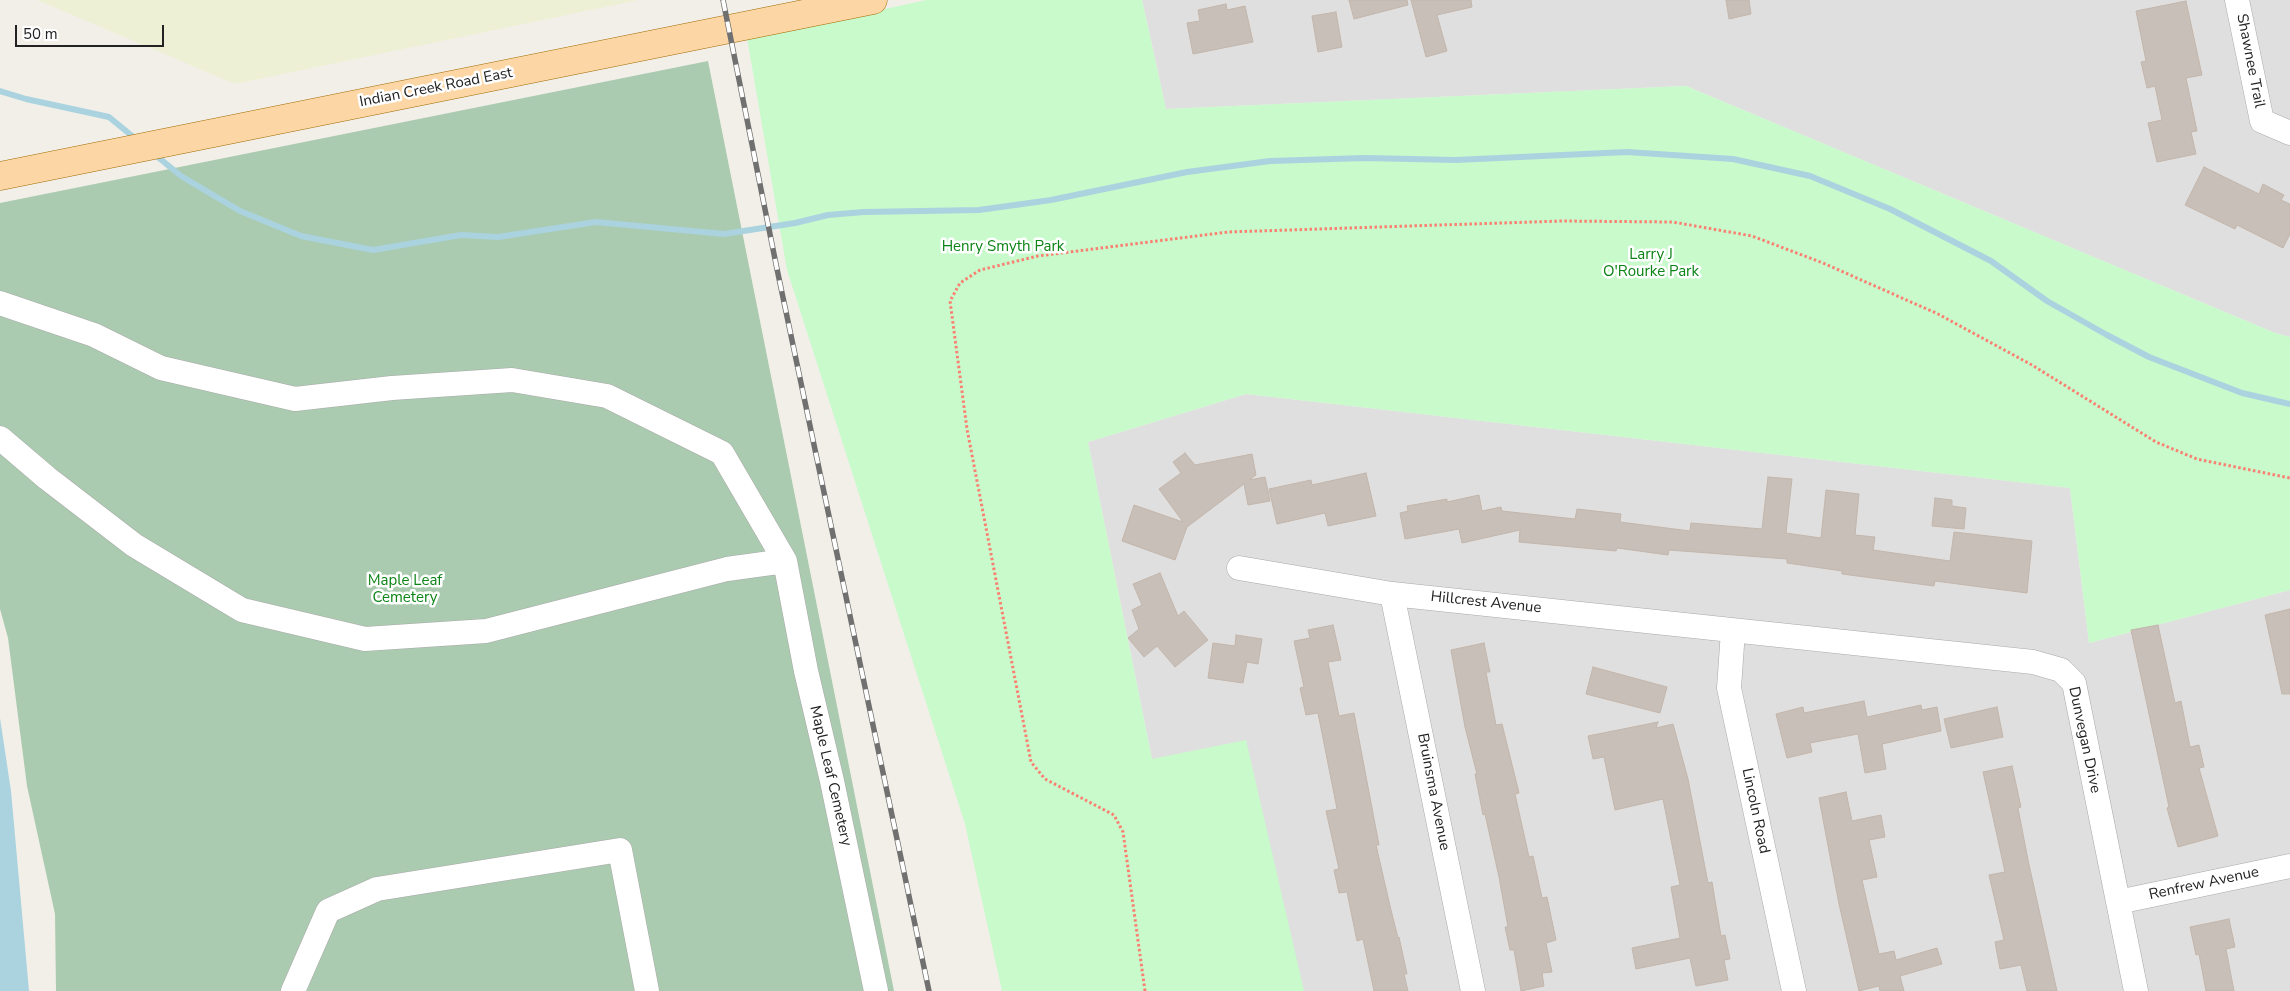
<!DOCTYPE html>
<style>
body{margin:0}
#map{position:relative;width:2290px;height:991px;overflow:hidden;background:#f2efe9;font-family:"Nunito Sans",sans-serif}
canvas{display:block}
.scale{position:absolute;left:15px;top:25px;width:149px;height:22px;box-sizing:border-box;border:2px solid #222;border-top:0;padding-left:6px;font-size:15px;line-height:18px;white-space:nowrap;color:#222;-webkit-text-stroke:4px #fff;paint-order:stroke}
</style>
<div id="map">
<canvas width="2290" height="991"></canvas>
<div class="scale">50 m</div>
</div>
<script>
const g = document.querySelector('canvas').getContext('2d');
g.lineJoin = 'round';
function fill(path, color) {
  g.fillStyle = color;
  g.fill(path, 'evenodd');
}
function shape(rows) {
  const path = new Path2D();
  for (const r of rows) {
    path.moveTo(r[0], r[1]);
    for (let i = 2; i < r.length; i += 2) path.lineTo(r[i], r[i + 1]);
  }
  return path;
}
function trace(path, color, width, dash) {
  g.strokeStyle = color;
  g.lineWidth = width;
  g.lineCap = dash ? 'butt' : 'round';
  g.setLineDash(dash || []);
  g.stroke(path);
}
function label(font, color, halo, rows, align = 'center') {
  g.font = font + ' "Nunito Sans",sans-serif';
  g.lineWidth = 5;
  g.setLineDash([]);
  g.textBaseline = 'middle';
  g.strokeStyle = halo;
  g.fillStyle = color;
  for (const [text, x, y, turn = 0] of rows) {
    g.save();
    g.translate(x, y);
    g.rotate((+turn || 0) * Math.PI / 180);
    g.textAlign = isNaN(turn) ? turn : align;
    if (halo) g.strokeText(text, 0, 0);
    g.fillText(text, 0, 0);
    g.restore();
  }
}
const residential = shape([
 [1142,0,2290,0,2290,337,2275,333,1686,86,1166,109],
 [1246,394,2070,488,2089,643,2290,590,2290,991,1302,991,1152,759,1088,442]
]);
const farmland = shape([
 [37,0,639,0,235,84]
]);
const cemetery = shape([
 [708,61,894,991,56,991,55,914,27,786,8,638,0,609,0,203]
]);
const park = shape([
 [927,0,1142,0,1166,109,1686,86,2275,333,2290,337,2290,590,2089,643,2070,488,1246,394,1088,442,1152,759,1246,740,1304,991,1002,991,965,824,787,270,747,38]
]);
const water = shape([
 [0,718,11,791,29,991,0,991]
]);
const stream = shape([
 [0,91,26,99,109,117,137,140],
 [153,153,181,176,240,211,301,236,373,250,461,235,498,237,596,222,724,234,795,223,828,215,864,212,979,210,1051,200,1187,172,1270,161,1365,158,1456,160,1627,152,1733,159,1810,176,1890,209,1991,261,2047,301,2107,335,2149,357,2242,393,2290,404]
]);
const building = shape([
 [1349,0,1407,0,1408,5,1354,19,1349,0],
 [1411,0,1471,0,1472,7,1437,15,1447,51,1426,57,1411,0],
 [1726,0,1749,0,1751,14,1729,19,1726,0],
 [2186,1,2202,75,2186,78,2197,131,2191,132,2196,154,2157,162,2148,123,2162,120,2155,86,2147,88,2141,62,2146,61,2136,11,2186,1],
 [1226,4,1227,10,1245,6,1253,42,1193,54,1187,23,1200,21,1198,10,1226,4],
 [1336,12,1342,47,1318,52,1312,16,1336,12],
 [2204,167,2259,194,2263,184,2284,195,2281,200,2290,204,2290,234,2283,248,2237,225,2235,229,2185,205,2204,167],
 [1185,453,1195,465,1252,454,1256,475,1249,480,1265,477,1270,501,1248,505,1244,484,1187,527,1175,560,1122,541,1134,505,1183,522,1159,489,1181,473,1173,462,1185,453],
 [1366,473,1376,516,1328,526,1325,513,1277,524,1269,489,1311,480,1312,485,1366,473],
 [1768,477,1792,479,1786,533,1821,538,1826,490,1859,494,1855,535,1875,537,1873,550,1950,561,1954,532,2032,541,2027,593,1935,581,1934,586,1842,574,1842,571,1787,563,1787,559,1669,550,1668,555,1617,548,1616,551,1519,542,1520,530,1462,543,1459,529,1405,539,1400,513,1408,511,1407,506,1447,499,1447,502,1479,495,1482,511,1501,507,1502,511,1575,519,1577,509,1621,514,1620,522,1690,531,1691,523,1762,529,1768,477],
 [1935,498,1952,500,1952,506,1966,508,1964,529,1932,526,1935,498],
 [1160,573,1178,616,1184,611,1208,640,1175,667,1157,646,1144,657,1128,638,1139,629,1132,610,1142,605,1133,584,1160,573],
 [2290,609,2290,694,2282,694,2265,615,2290,609],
 [1333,625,1341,660,1328,662,1339,716,1354,713,1379,845,1376,845,1390,906,1398,938,1399,937,1407,974,1404,974,1408,991,1374,991,1363,939,1357,941,1347,892,1339,893,1334,870,1339,869,1326,811,1337,809,1318,713,1306,715,1300,688,1304,687,1294,641,1310,638,1308,630,1333,625],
 [2158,625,2175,703,2181,701,2190,747,2199,745,2204,767,2199,768,2218,836,2178,847,2167,808,2169,807,2131,630,2158,625],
 [1236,635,1262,639,1258,664,1247,662,1243,683,1208,678,1213,643,1235,646,1236,635],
 [1484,643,1490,672,1486,672,1496,725,1502,724,1519,793,1515,794,1529,857,1533,856,1542,898,1547,897,1556,940,1546,943,1552,972,1542,973,1544,986,1521,991,1514,950,1510,950,1505,927,1508,927,1499,877,1485,814,1483,815,1475,774,1477,774,1465,727,1451,650,1484,643],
 [1593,667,1667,687,1660,713,1586,694,1593,667],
 [1864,701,1867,717,1921,705,1922,710,1937,707,1941,731,1882,744,1886,769,1865,773,1858,734,1810,743,1812,752,1787,758,1776,714,1803,707,1804,713,1864,701],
 [1997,707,2003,737,1951,748,1944,719,1997,707],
 [1658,722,1656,728,1673,724,1688,779,1708,883,1712,882,1721,936,1725,935,1730,959,1724,960,1728,980,1696,986,1690,958,1636,969,1632,948,1680,938,1671,887,1680,885,1663,799,1615,810,1604,757,1593,759,1588,736,1658,722],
 [2012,766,2021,807,2018,808,2028,860,2057,991,2027,991,2021,965,2000,969,1995,942,2004,940,1989,875,2005,872,1983,772,2012,766],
 [1846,792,1852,821,1881,815,1885,837,1869,840,1877,877,1862,880,1879,954,1894,951,1896,960,1937,948,1942,964,1900,976,1904,991,1880,991,1879,986,1859,991,1839,904,1819,798,1846,792],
 [2229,919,2235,947,2226,949,2234,991,2206,991,2199,954,2196,955,2190,927,2229,919]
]);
const path = shape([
 [1145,991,1123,832,1114,815,1045,779,1031,762,967,429,950,301,960,283,980,270,1038,256,1228,232,1562,221,1673,222,1752,236,1823,263,1938,314,2032,365,2156,442,2197,459,2290,478]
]);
const minor = shape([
 [2237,0,2262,121,2290,133],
 [0,303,94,335,161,368,295,399,392,388,512,380,607,396,722,453,785,561,806,671,832,781,876,991],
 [0,438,47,478,134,545,242,610,365,639,486,631,727,569,785,561],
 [1239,568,1392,594,2033,662,2061,670,2074,683,2136,991],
 [1392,594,1473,991],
 [1733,631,1729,688,1794,991],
 [2118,902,2290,866],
 [293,991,328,911,377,889,620,850,647,991]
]);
const major = shape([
 [0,176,873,0]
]);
const rail = shape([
 [723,0,777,269,929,991]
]);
const streetNames = [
 ["Shawnee Trail",2250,61,79],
 ["Indian Creek Road East",436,88,-11],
 ["Hillcrest Avenue",1486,603,6],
 ["Dunvegan Drive",2084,740,78],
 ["Maple Leaf Cemetery",830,776,77],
 ["Bruinsma Avenue",1433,792,79],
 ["Lincoln Road",1755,811,78],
 ["Renfrew Avenue",2204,884,-12]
];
const parkNames = [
 ["Henry Smyth Park",1003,247],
 ["Larry J",1651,255],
 ["O'Rourke Park",1651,272],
 ["Maple Leaf",405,581],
 ["Cemetery",405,598]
];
fill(residential, '#e0dfdf');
fill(farmland, '#eef0d5');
fill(cemetery, '#aacbaf');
fill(park, '#c8facc');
fill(water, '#aad3df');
trace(stream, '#aad3df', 6);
fill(building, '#c7bfb8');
trace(building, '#c4b6ab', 1);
trace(minor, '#a9a9a9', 25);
trace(major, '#a06b00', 29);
trace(path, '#fa8072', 3, [2.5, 2.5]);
trace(minor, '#fff', 24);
trace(major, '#fcd6a4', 28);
trace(rail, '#707070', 5.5);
trace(rail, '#fff', 4, [11]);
label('15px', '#222', '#fff', streetNames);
label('15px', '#0c8416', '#fff', parkNames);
</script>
